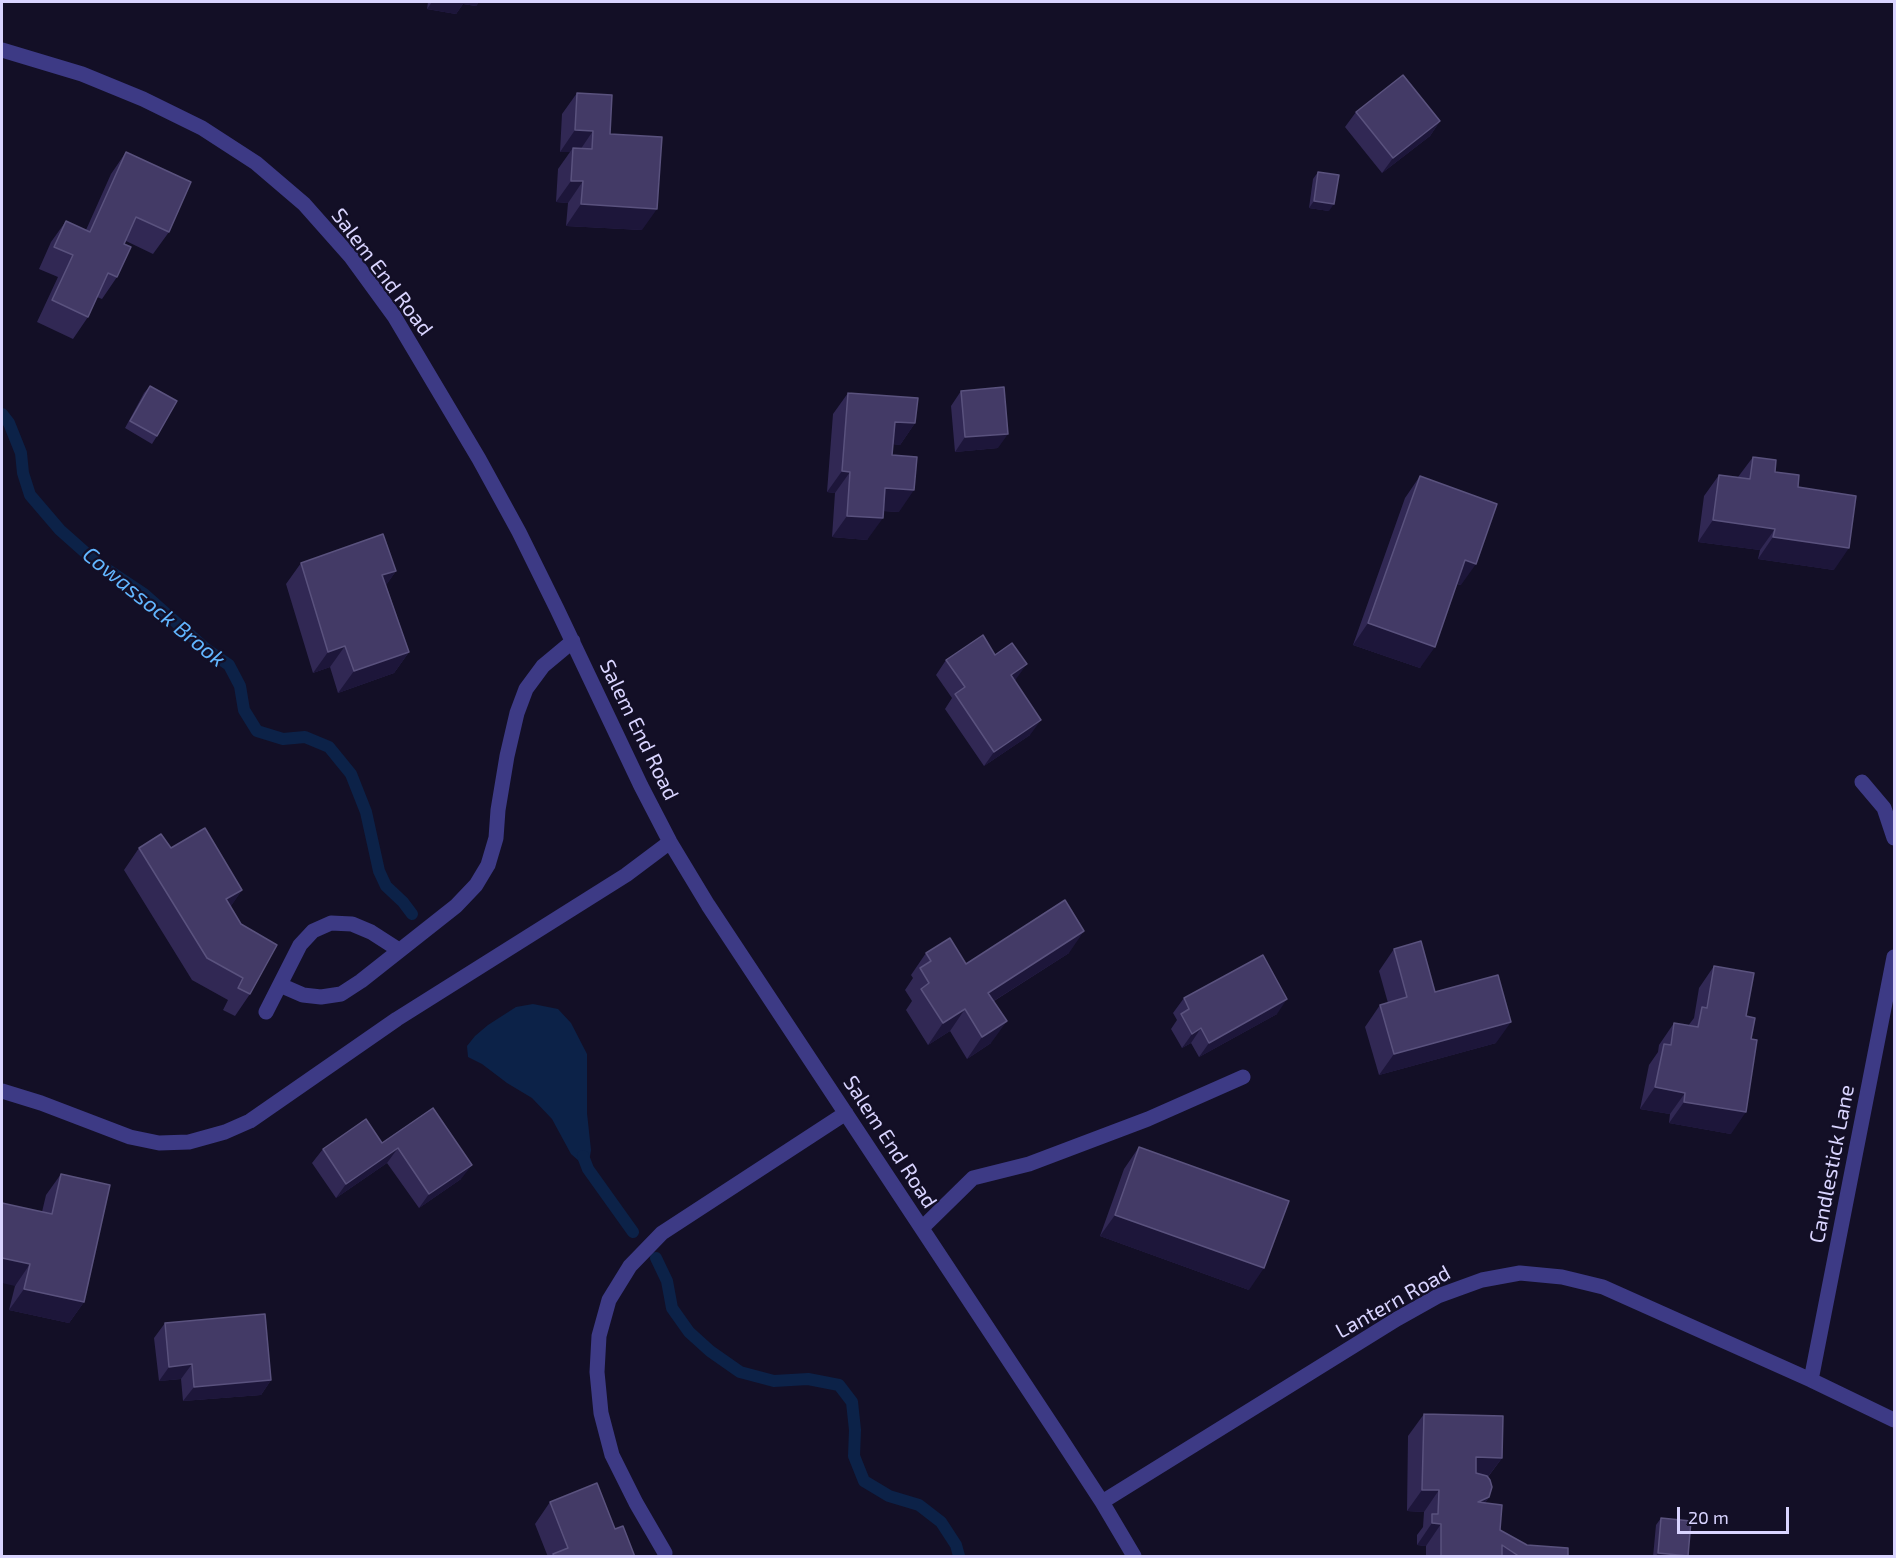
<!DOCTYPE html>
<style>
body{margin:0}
#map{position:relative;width:1896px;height:1558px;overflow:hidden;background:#130f26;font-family:"Exo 2",sans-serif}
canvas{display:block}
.frame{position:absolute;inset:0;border:3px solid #d9d4ff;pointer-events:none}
.scale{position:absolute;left:1677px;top:1507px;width:112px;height:27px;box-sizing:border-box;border:3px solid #d9d4ff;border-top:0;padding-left:8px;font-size:18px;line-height:21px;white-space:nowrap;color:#d9d4ff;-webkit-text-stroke:4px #130f26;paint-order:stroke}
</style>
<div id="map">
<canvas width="1896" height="1558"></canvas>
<div class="frame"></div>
<div class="scale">20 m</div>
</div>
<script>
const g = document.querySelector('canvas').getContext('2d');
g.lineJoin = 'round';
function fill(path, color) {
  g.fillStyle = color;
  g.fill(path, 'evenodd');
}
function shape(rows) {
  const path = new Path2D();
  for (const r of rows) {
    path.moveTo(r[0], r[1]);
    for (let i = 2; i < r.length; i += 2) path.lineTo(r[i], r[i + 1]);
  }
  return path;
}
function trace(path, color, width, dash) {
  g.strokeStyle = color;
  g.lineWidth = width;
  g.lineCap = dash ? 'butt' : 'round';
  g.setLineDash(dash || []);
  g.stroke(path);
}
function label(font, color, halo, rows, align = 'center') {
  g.font = font + ' "Exo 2",sans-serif';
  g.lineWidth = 4.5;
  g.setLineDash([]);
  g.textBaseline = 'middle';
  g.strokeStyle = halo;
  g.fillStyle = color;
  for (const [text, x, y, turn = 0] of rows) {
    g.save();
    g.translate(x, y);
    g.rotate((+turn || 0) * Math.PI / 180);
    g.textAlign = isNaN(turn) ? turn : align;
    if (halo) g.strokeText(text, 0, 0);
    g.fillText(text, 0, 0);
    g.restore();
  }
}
const water = shape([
 [533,1004,558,1009,571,1023,587,1054,587,1113,591,1150,588,1169,571,1154,552,1119,532,1098,507,1083,482,1064,468,1057,467,1046,475,1036,488,1025,516,1007]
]);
const stream = shape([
 [2,414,9,423,21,453,23,473,30,495,60,530,96,562,144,594,206,649,229,665,240,686,244,710,257,731,283,739,305,737,329,747,351,774,366,812,379,871,386,886,403,902,412,914],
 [583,1156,588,1169,633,1232],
 [656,1258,667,1281,672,1308,689,1332,710,1351,740,1372,774,1381,808,1379,839,1385,852,1402,855,1430,854,1456,864,1481,889,1496,919,1505,941,1522,956,1545,959,1556]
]);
const minor = shape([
 [2,50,82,74,143,99,202,128,256,163,304,204,351,257,394,316,479,459,519,532,557,609,641,786,670,842,708,905,1057,1433,1102,1502,1134,1556],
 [1862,782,1884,808,1894,838],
 [280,985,303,995,321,997,341,994,361,981,456,906,476,885,488,865,496,838,498,810,507,756,517,713,526,689,543,666,573,641],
 [266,1012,300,945,313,931,331,923,352,924,371,932,399,950],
 [2,1091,41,1103,130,1137,159,1143,189,1142,225,1132,250,1121,397,1019,626,875,670,842],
 [922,1228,973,1178,1029,1164,1148,1119,1243,1077],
 [1811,1380,1894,957],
 [1102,1502,1397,1319,1438,1296,1482,1280,1520,1273,1562,1277,1603,1287,1811,1380,1894,1420],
 [665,1553,636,1503,612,1455,601,1413,597,1372,599,1336,609,1300,630,1266,662,1233,846,1113]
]);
const wall = shape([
 [428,2,479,2,476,6,463,4,456,14,427,9],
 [577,93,610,134,642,230,566,226,568,203,556,202,558,169,570,152,560,152,562,114],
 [1356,112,1440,121,1430,136,1382,173,1345,127],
 [126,152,169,232,153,254,126,241,124,244,117,277,102,299,97,297,88,317,73,339,37,322,58,277,39,269,51,242,66,221,86,230,111,174],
 [1318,172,1329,211,1309,208,1313,179],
 [150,386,157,436,152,444,125,428,144,393],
 [961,391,998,448,955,452,951,406],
 [848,393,915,423,900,445,893,444,892,455,899,512,883,511,867,540,832,537,835,493,827,492,833,414],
 [1753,457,1798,487,1834,570,1758,559,1760,550,1698,542,1704,496,1719,475,1738,477],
 [1420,476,1461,585,1457,584,1420,668,1353,645,1405,498],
 [301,563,396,571,386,585,409,652,394,673,338,693,330,667,313,673,286,584],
 [995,655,1016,679,1014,681,1030,735,984,766,945,709,952,698,936,675,946,660],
 [139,848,171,848,242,890,230,907,250,994,235,1016,223,1010,228,1000,192,980,124,870],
 [1394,949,1435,992,1496,1043,1379,1075,1365,1027,1380,1005,1388,1003,1379,971],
 [926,953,966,964,1069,953,994,1001,991,1043,967,1059,950,1031,928,1045,906,1010,912,1001,905,990,913,978,911,975],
 [1714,966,1746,1016,1731,1134,1669,1123,1670,1114,1640,1109,1649,1065,1658,1052,1659,1045,1674,1023,1688,1026,1694,1018,1699,988],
 [1184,998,1277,1014,1199,1057,1191,1043,1182,1048,1171,1029,1177,1020,1173,1013],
 [433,1108,461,1179,419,1208,387,1163,336,1198,312,1163,323,1149,382,1143],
 [1139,1147,1249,1290,1100,1236,1124,1169],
 [61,1174,84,1302,69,1323,9,1310,15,1286,42,1212,46,1195],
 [165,1323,271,1380,261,1395,183,1401,181,1379,159,1381,154,1338],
 [1424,1414,1502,1458,1488,1477,1489,1497,1485,1503,1500,1530,1527,1545,1568,1557,1426,1557,1426,1546,1417,1545,1417,1535,1423,1527,1424,1512,1407,1511,1408,1436],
 [550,1502,615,1529,635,1557,548,1557,535,1524],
 [1661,1518,1688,1556,1688,1557,1653,1557,1656,1525]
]);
const shadedWall = shape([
 [432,2,479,2,476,6,463,4,456,14,427,9],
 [1440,121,1430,136,1382,173,1393,158],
 [575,130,593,131,578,153,573,148,570,152,560,152],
 [571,181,583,181,568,203,556,202],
 [1314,201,1334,204,1329,211,1309,208],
 [581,204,657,209,642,230,566,226],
 [895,422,915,423,900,445,880,443],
 [1008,434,998,448,955,452,965,437],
 [842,471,850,472,835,493,827,492],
 [885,488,914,490,899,512,869,510],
 [847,516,883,518,867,540,832,537],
 [1713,520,1775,529,1760,550,1698,542],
 [1773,537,1849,548,1834,570,1758,559],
 [1465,560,1476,564,1461,585,1450,581],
 [396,571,381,592,382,575],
 [1368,623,1435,647,1420,668,1353,645],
 [345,646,330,667,313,673,328,652],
 [409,652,394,673,338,693,354,671],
 [1027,664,1016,679,1000,690,1011,675],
 [1041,720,1030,735,984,766,994,752],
 [242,890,227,912,226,899],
 [1084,931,1069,953,973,1014,988,993],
 [1287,999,1277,1014,1199,1057,1209,1043],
 [965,1009,950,1031,928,1045,943,1023],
 [1007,1021,991,1043,967,1059,982,1037],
 [1511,1022,1496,1043,1379,1075,1394,1054],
 [1201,1028,1191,1043,1182,1048,1192,1034],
 [1655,1087,1685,1093,1670,1114,1640,1109],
 [1684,1102,1746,1112,1731,1134,1669,1123],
 [398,1148,387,1163,336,1198,346,1184],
 [472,1165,461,1179,419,1208,429,1194],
 [1115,1215,1264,1268,1249,1290,1100,1236],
 [2,1258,30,1264,15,1286,2,1283],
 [24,1289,84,1302,69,1323,9,1310],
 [192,1364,181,1379,159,1381,169,1367],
 [271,1380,261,1395,183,1401,194,1387],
 [1476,1457,1502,1458,1486,1479,1461,1479],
 [1422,1490,1439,1490,1424,1512,1407,1511],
 [1489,1497,1474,1519,1478,1502],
 [1432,1523,1441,1524,1426,1546,1417,1545],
 [1658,1553,1688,1556,1655,1557]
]);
const building = shape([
 [1403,75,1440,121,1393,158,1356,112,1403,75],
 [577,93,612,95,610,134,662,137,657,209,581,204,583,181,571,181,573,148,592,149,593,131,575,130,577,93],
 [126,152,191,182,169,232,136,217,124,244,131,247,117,277,108,273,88,317,52,300,73,255,54,247,66,221,90,232,126,152],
 [1318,172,1339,175,1334,204,1314,201,1318,172],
 [150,386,177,401,157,436,130,421,150,386],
 [1004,387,1008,434,965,437,961,391,1004,387],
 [848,393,918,398,915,423,895,422,892,455,917,457,914,490,885,488,883,518,847,516,850,472,842,471,848,393],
 [1753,457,1776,460,1775,472,1799,475,1798,487,1856,496,1849,548,1773,537,1775,529,1713,520,1719,475,1750,479,1753,457],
 [1420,476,1497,504,1476,564,1465,560,1435,647,1368,623,1420,476],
 [383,534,396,571,382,575,409,652,354,671,345,646,328,652,301,563,383,534],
 [983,635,995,655,1012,643,1027,664,1011,675,1041,720,994,752,955,694,965,687,946,660,983,635],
 [205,828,242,890,226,899,241,924,277,945,250,994,238,988,243,978,207,958,139,848,161,834,171,848,205,828],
 [1065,900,1084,931,988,993,1007,1021,982,1037,965,1009,943,1023,921,989,929,983,920,968,931,961,926,953,950,938,966,964,1065,900],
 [1421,941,1435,992,1498,975,1511,1022,1394,1054,1380,1005,1407,997,1394,949,1421,941],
 [1263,955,1287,999,1209,1043,1201,1028,1192,1034,1181,1014,1189,1009,1184,998,1263,955],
 [1714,966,1754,973,1746,1016,1755,1018,1751,1039,1757,1040,1746,1112,1684,1102,1685,1093,1655,1087,1664,1044,1671,1045,1674,1023,1698,1027,1702,1007,1707,1008,1714,966],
 [433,1108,472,1165,429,1194,398,1148,346,1184,323,1149,366,1119,382,1143,433,1108],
 [1139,1147,1289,1201,1264,1268,1115,1215,1139,1147],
 [61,1174,110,1185,84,1302,24,1289,30,1264,2,1258,2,1203,52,1214,61,1174],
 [265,1314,271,1380,194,1387,192,1364,169,1367,165,1323,265,1314],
 [1424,1414,1503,1416,1502,1458,1476,1457,1476,1473,1487,1476,1490,1480,1492,1487,1489,1497,1478,1502,1502,1505,1500,1530,1527,1545,1568,1548,1568,1557,1520,1557,1502,1545,1502,1557,1441,1557,1441,1524,1432,1523,1432,1514,1438,1514,1439,1490,1422,1490,1424,1414],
 [597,1483,615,1529,623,1526,635,1557,554,1557,553,1554,568,1548,550,1502,597,1483],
 [1661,1518,1691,1521,1688,1556,1658,1553,1661,1518]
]);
const streetNames = [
 ["Salem End Road",382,272,53],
 ["Salem End Road",639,730,64],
 ["Salem End Road",890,1142,57],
 ["Candlestick Lane",1832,1164,-79],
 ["Lantern Road",1393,1302,-29]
];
const waterNames = [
 ["Cowassock Brook",154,607,39]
];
fill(water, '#0c2248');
trace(stream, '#0c2248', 12);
trace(minor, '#3d3a85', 15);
fill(wall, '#312854');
fill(shadedWall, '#1d163a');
fill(building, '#433a66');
trace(building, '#5a527e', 1.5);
label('21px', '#d9d4ff', '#130f26', streetNames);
label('italic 22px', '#62b6ff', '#130f26', waterNames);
</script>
